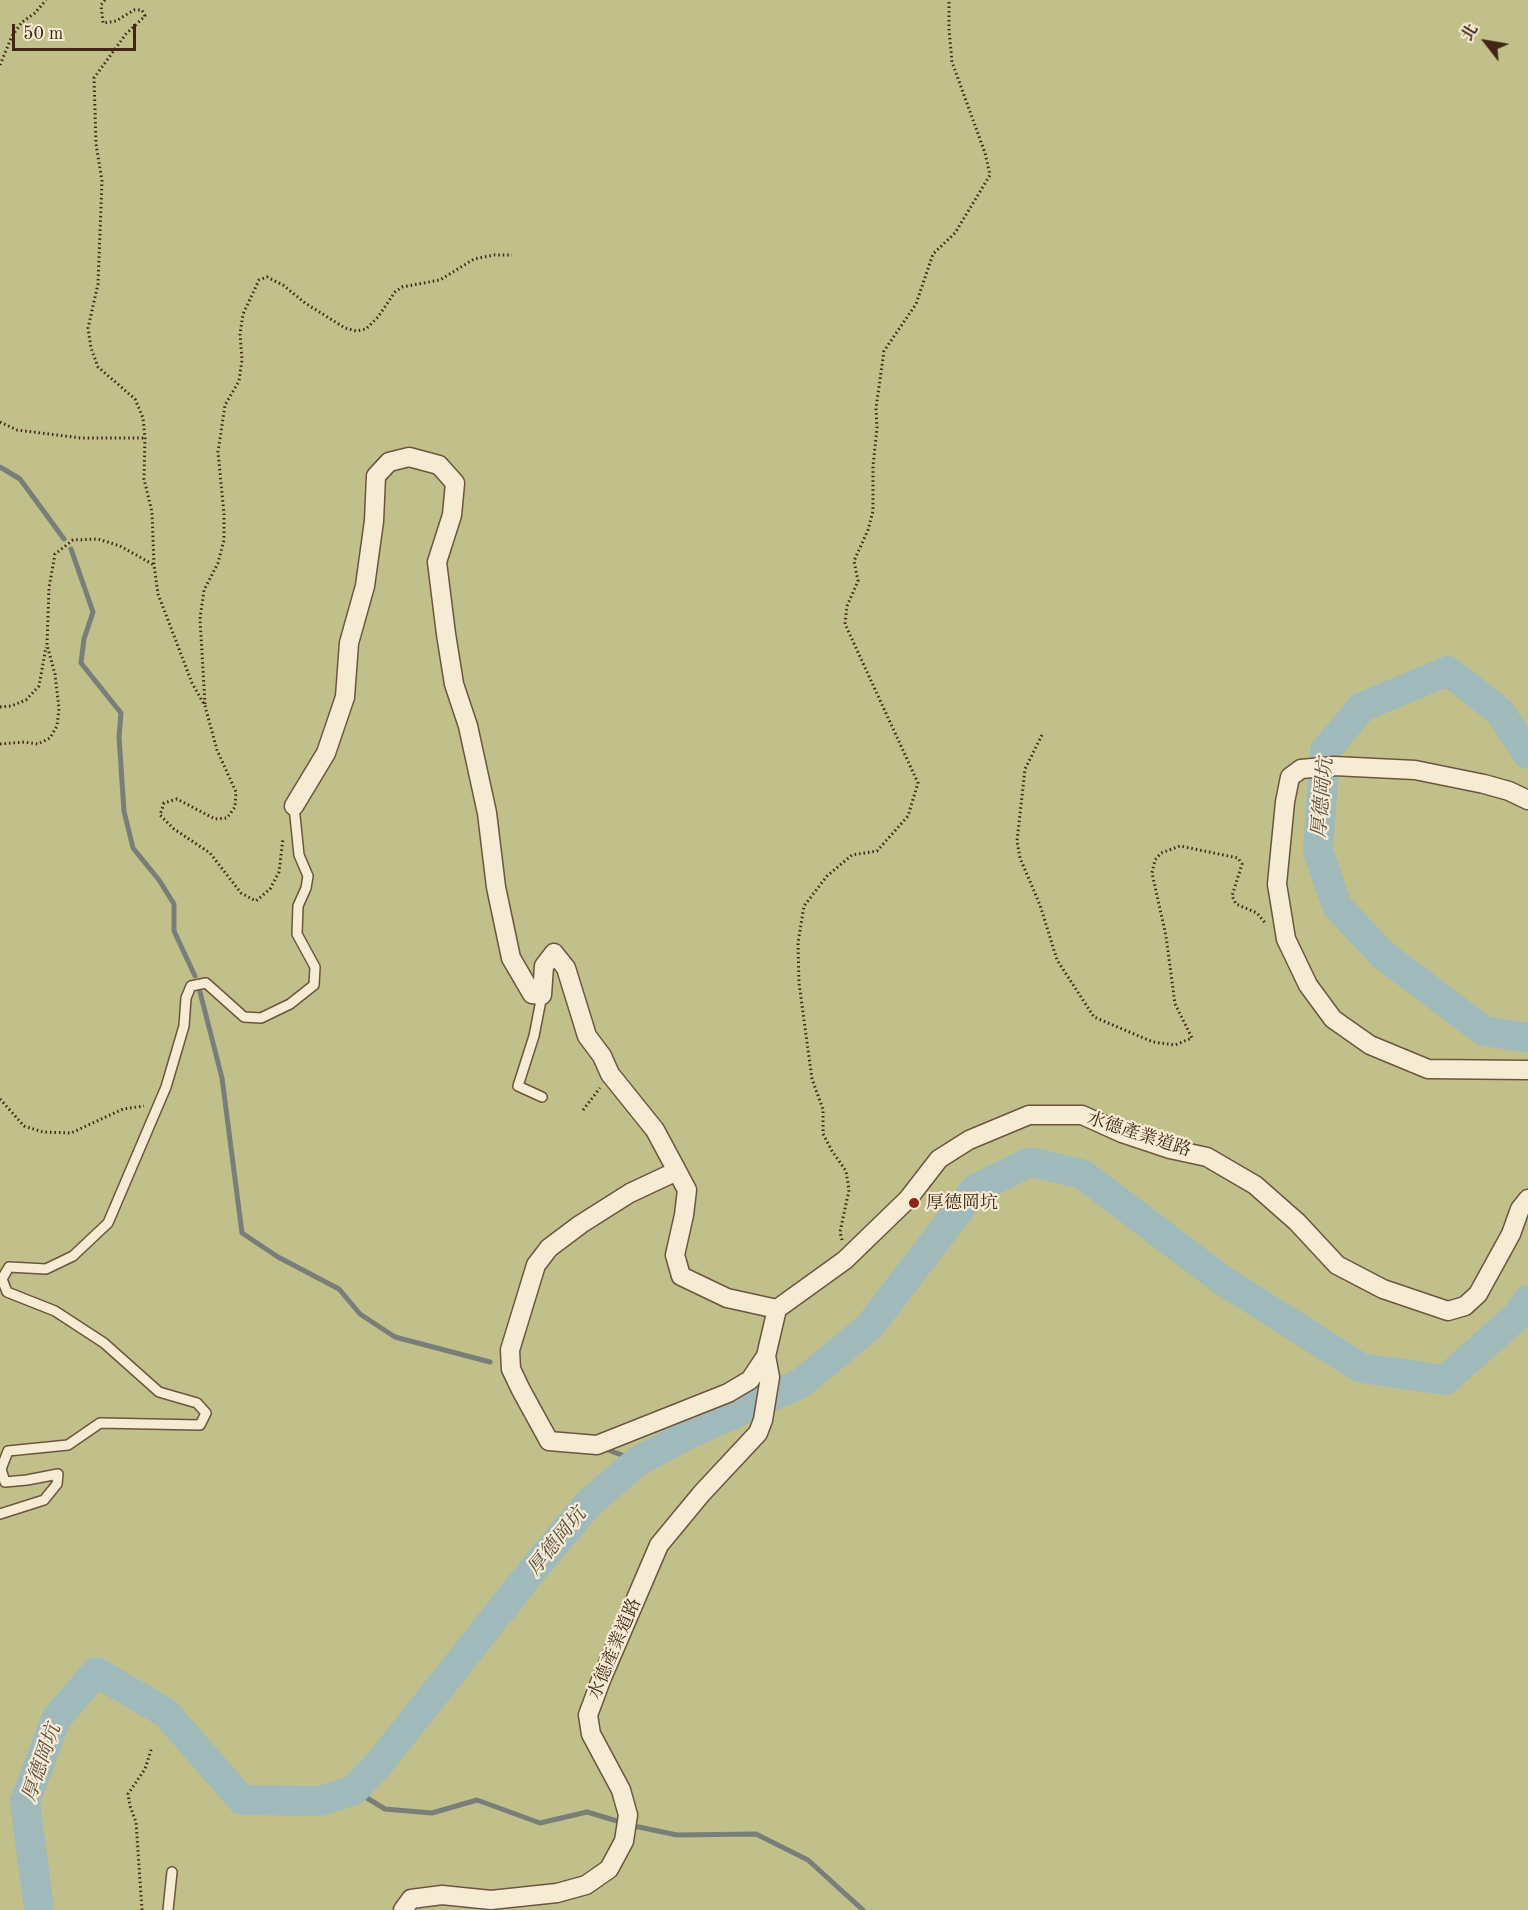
<!DOCTYPE html>
<meta charset="utf-8">
<style>
body{margin:0}
#map{position:relative;width:1528px;height:1910px;overflow:hidden;background:#f1e0bb;font-family:"Old Standard TT","Noto Serif TC",serif}
canvas{display:block}
.north{position:absolute;left:1456px;top:12px;width:60px;height:60px;-webkit-text-stroke:4px #f6ebd3;paint-order:stroke;rotate:301deg;font-size:16px;font-weight:700;line-height:24px;text-align:center;color:#412515}
.north::after{content:'';display:block;margin:auto;width:21px;height:27px;background:#412515;clip-path:polygon(50% 0,100% 100%,50% 72%,0 100%)}
.scale{position:absolute;left:12px;top:24px;width:124px;height:27px;box-sizing:border-box;border:3px solid #412515;border-top:0;padding-left:8px;font-size:18px;line-height:21px;white-space:nowrap;color:#412515;-webkit-text-stroke:4px #f6ebd3;paint-order:stroke}
</style>
<div id="map">
<canvas width="1528" height="1910"></canvas>
<div class="north">北</div>
<div class="scale">50 m</div>
</div>
<script>
const g = document.querySelector('canvas').getContext('2d');
g.lineJoin = 'round';
function fill(path, color) {
  g.fillStyle = color;
  g.fill(path, 'evenodd');
}
function shape(rows) {
  const path = new Path2D();
  for (const r of rows) {
    path.moveTo(r[0], r[1]);
    for (let i = 2; i < r.length; i += 2) path.lineTo(r[i], r[i + 1]);
  }
  return path;
}
function trace(path, color, width, dash) {
  g.strokeStyle = color;
  g.lineWidth = width;
  g.lineCap = dash ? 'butt' : 'round';
  g.setLineDash(dash || []);
  g.stroke(path);
}
function label(font, color, halo, rows, align = 'center') {
  g.font = font + ' "Old Standard TT","Noto Serif TC",serif';
  g.lineWidth = 4.5;
  g.setLineDash([]);
  g.textBaseline = 'middle';
  g.strokeStyle = halo;
  g.fillStyle = color;
  for (const [text, x, y, turn = 0] of rows) {
    g.save();
    g.translate(x, y);
    g.rotate((+turn || 0) * Math.PI / 180);
    g.textAlign = isNaN(turn) ? turn : align;
    if (halo) g.strokeText(text, 0, 0);
    g.fillText(text, 0, 0);
    g.restore();
  }
}
const green = shape([
 [0,0,1528,0,1528,1910,0,1910]
]);
const stream = shape([
 [0,467,20,479,64,539],
 [71,549,93,612,84,639,81,663,121,713,119,737,124,811,133,848,159,880,174,904,174,931,195,976],
 [200,992,222,1078,242,1233,278,1257,339,1289,360,1314,395,1337,490,1362],
 [608,1450,638,1461],
 [354,1790,385,1809,432,1813,477,1800,540,1823,587,1812,617,1821],
 [634,1826,677,1835,756,1834,808,1860,863,1910]
]);
const river = shape([
 [1528,754,1499,711,1448,671,1362,707,1325,751,1318,851,1337,906,1383,955,1484,1031,1528,1038],
 [39,1910,25,1802,56,1719,96,1672,166,1713,242,1800,320,1801,354,1790,378,1765,535,1567,589,1503,638,1461,691,1433,801,1383,869,1327,975,1189,1030,1162,1082,1174,1222,1280,1361,1368,1445,1380,1516,1317,1528,1300]
]);
const path = shape([
 [105,0,101,5,103,23,116,21,134,10,142,10,145,16,126,34,94,78,96,144,102,181,98,284,88,328,91,348,98,367,135,399,143,418,145,438,144,479,152,512,154,565,158,594,192,683,205,706,217,750,236,792,235,807,227,818,215,819,177,799,164,803,160,815,174,829,210,853,241,893,256,901,270,889,279,872,283,838],
 [0,65,12,36,22,22,35,13,46,0],
 [0,422,17,430,81,438,145,438],
 [205,704,200,619,204,590,218,563,224,540,224,514,218,452,225,405,239,381,242,360,240,334,243,314,259,280,267,277,283,285,305,303,345,328,356,331,366,329,378,317,395,292,402,287,440,280,474,259,494,255,512,255],
 [0,707,11,706,26,700,39,686,46,647],
 [1042,735,1025,769,1017,841,1020,858,1040,905,1057,960,1094,1017,1153,1042,1175,1045,1192,1038,1175,1004,1166,936,1152,873,1155,860,1161,853,1180,846,1238,858,1242,864,1232,896,1236,904,1257,913,1266,924],
 [0,744,24,742,38,744,50,738,57,726,59,709,55,674,47,645,49,588,55,554,73,540,98,539,120,546,154,565],
 [0,1099,24,1126,43,1132,71,1133,123,1109,144,1106],
 [583,1110,600,1088],
 [842,1240,840,1232,849,1190,846,1171,832,1151,823,1134,823,1109,812,1079,799,983,798,943,804,906,827,876,852,855,877,851,908,816,918,783,845,624,847,606,858,581,854,561,868,530,873,511,873,466,877,428,876,408,884,351,916,304,933,254,955,233,990,175,985,153,952,62,949,29,949,0],
 [142,1910,136,1822,130,1806,128,1794,145,1769,152,1747]
]);
const lane = shape([
 [542,1097,518,1086,534,1036,542,995],
 [0,1514,44,1500,57,1484,58,1474,27,1480,5,1482,1,1469,8,1451,68,1445,100,1423,200,1425,206,1413,197,1403,159,1392,104,1343,55,1311,7,1292,2,1279,9,1267,46,1269,73,1256,108,1223,166,1087,184,1026,186,998,191,986,206,983,244,1017,261,1018,290,1004,314,985,315,967,297,934,298,906,306,888,308,876,299,855,294,806],
 [168,1910,172,1872]
]);
const street = shape([
 [1528,800,1509,791,1484,784,1415,770,1334,766,1301,769,1290,777,1285,802,1277,884,1286,939,1308,985,1333,1019,1370,1045,1428,1069,1528,1070],
 [294,806,326,753,345,697,349,643,365,586,374,521,376,476,389,462,409,457,439,465,455,483,452,515,437,562,446,634,454,684,468,726,487,813,496,887,511,958,532,994,542,995,544,966,554,953,566,968,587,1036,602,1056,610,1074,655,1130,677,1171,687,1190,684,1215,675,1255,681,1276,727,1298,777,1309],
 [677,1171,630,1193,581,1224,549,1248,536,1265,510,1350,511,1369,521,1390,549,1441,597,1445,728,1393,750,1380,766,1356],
 [403,1910,411,1899,442,1895,491,1900,557,1893,586,1885,609,1869,624,1841,628,1815,621,1790,591,1734,588,1715,601,1680,659,1545,702,1493,758,1433,763,1420,770,1377,766,1356,777,1309,845,1260,908,1199,939,1159,969,1140,1029,1115,1082,1115,1122,1133,1170,1149,1207,1157,1255,1185,1297,1222,1337,1265,1383,1289,1448,1311,1465,1306,1478,1294,1511,1234,1520,1209,1528,1199]
]);
const markers = [
 [914,1203,6,"#8f2418"]
];
const streetNames = [
 ["水德產業道路",1139,1135,18],
 ["水德產業道路",615,1649,-67]
];
const poiNames = [
 ["厚德岡坑",926,1203]
];
const waterNames = [
 ["厚德岡坑",1323,798,-85],
 ["厚德岡坑",557,1542,-51],
 ["厚德岡坑",42,1763,-71]
];
fill(green, '#c1c08b');
trace(stream, '#7a7e79', 5);
trace(river, '#a0babc', 30);
trace(lane, '#6d543e', 12);
trace(street, '#6d543e', 21);
trace(path, '#412515', 3, [1.5, 3]);
trace(lane, '#f6ebd3', 9);
trace(street, '#f6ebd3', 18);
for (const [x, y, r, color] of markers) {
  const dot = new Path2D();
  dot.arc(x, y, r, 0, 2 * Math.PI);
  g.fillStyle = color;
  g.fill(dot);
  trace(dot, '#f6ebd3', 2);
}
label('18px', '#412515', '#f6ebd3', streetNames);
label('18px', '#412515', '#f6ebd3', poiNames, 'left');
label('italic 20px', '#594a3f', '#f6ebd3', waterNames);
</script>
